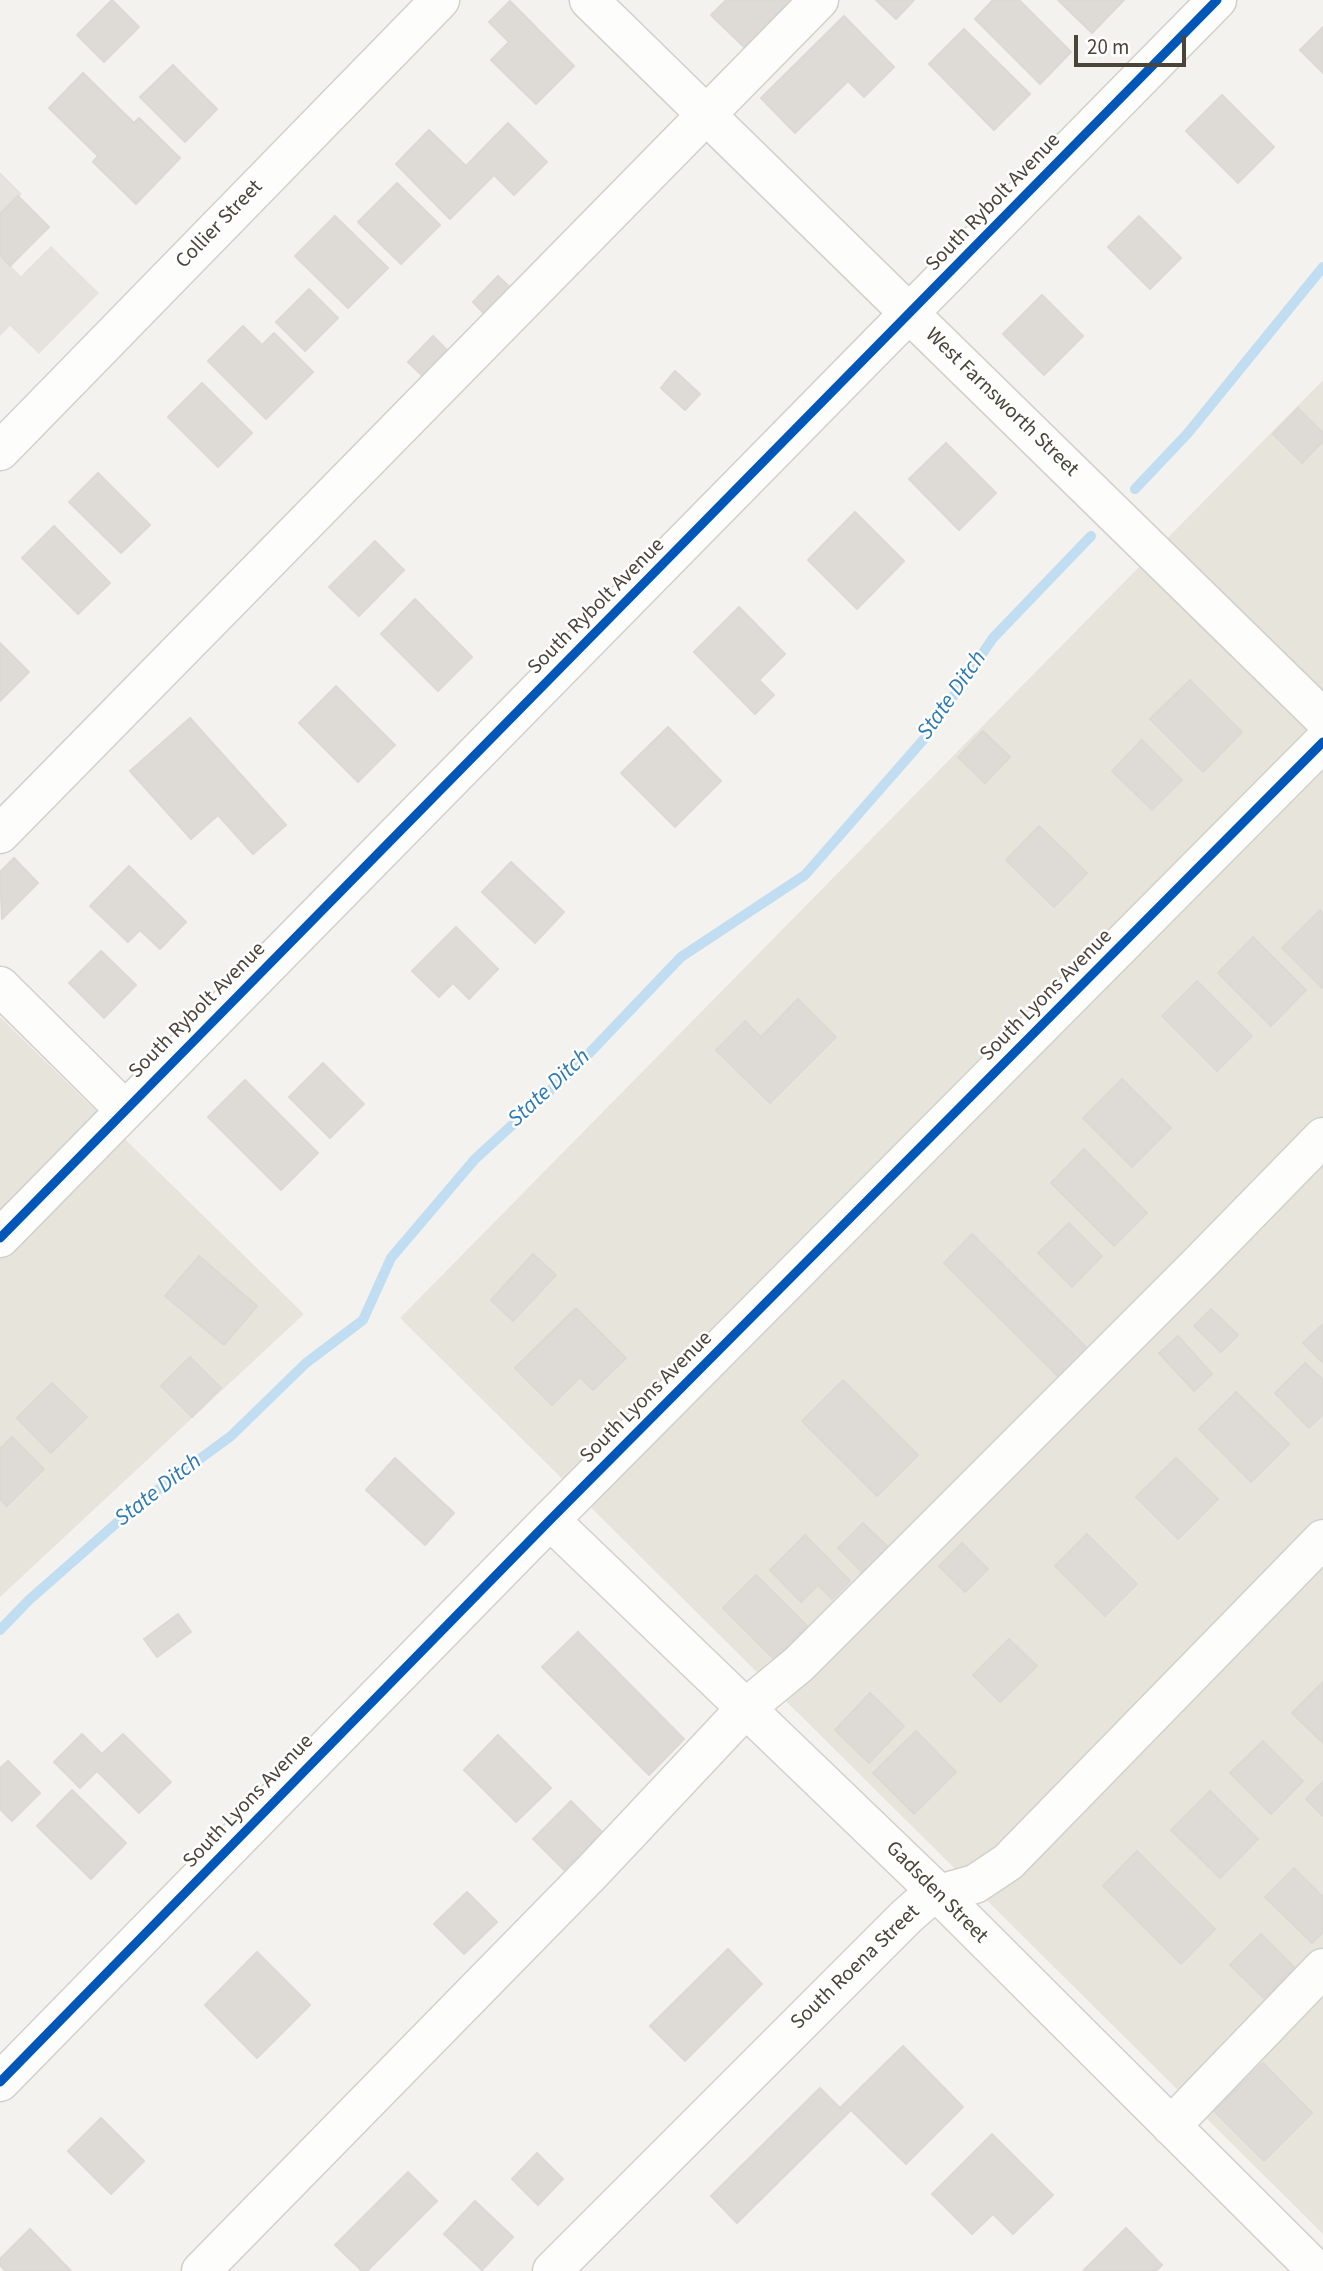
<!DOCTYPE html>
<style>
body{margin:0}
#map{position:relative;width:1323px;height:2271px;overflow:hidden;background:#f4f2ee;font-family:"Source Sans 3",sans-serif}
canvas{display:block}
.scale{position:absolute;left:1074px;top:35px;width:112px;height:32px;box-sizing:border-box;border:4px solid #4b4439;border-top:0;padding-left:9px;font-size:21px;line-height:24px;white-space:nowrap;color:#4b4439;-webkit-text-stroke:5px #fff;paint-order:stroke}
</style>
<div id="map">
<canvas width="1323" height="2271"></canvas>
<div class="scale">20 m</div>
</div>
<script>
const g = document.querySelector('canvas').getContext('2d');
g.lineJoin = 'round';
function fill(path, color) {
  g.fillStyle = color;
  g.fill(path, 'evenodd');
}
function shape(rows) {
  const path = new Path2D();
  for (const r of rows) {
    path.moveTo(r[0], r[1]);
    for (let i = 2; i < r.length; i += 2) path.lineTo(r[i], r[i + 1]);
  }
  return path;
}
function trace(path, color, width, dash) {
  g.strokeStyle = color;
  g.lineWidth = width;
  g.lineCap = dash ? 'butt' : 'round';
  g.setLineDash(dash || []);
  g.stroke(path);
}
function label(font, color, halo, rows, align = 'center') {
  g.font = font + ' "Source Sans 3",sans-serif';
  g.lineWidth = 5;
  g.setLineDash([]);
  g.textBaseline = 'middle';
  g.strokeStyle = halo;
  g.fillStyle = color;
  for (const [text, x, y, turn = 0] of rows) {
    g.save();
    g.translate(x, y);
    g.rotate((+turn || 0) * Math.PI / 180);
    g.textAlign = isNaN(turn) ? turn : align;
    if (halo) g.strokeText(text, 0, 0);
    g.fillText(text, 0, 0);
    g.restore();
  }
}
const residential = shape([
 [1323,380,1323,2234,400,1318],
 [0,1017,304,1314,0,1597]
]);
const parking = shape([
 [0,172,22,194,0,214],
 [51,246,99,293,39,354,10,326,0,336,0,255,21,276]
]);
const stream = shape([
 [1135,489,1188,433,1323,267],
 [0,1630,29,1600,137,1505,231,1436,306,1363,363,1320,391,1258,475,1159,578,1065,681,957,805,875,924,739,993,638,1091,536]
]);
const building = shape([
 [112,0,139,27,104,62,77,35,112,0],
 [726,0,791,0,745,48,711,15,726,0],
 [876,0,914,0,896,19,876,0],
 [993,0,1019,0,1071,52,1040,84,975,19,993,0],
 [1058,0,1124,0,1092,33,1058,0],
 [510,1,574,66,536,104,491,60,509,42,489,22,510,1],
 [844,16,894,67,864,97,848,81,795,133,761,98,844,16],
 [1323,27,1323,73,1300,50,1323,27],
 [964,29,1030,94,994,130,929,64,964,29],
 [173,65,217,109,185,142,140,97,173,65],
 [83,73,134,123,139,118,180,158,136,204,93,162,98,156,49,108,83,73],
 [1222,95,1274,147,1238,183,1186,131,1222,95],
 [508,123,547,162,514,195,494,175,450,219,396,164,429,130,466,166,508,123],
 [397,183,440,225,401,264,358,222,397,183],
 [18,196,49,227,10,266,0,255,0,214,18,196],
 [335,216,388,268,348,308,295,256,335,216],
 [1139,216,1181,258,1150,289,1108,247,1139,216],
 [498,276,516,293,490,320,473,302,498,276],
 [309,289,338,318,305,351,276,322,309,289],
 [1042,295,1083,336,1044,375,1003,334,1042,295],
 [243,326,262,345,274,333,313,372,266,419,208,361,243,326],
 [433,336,453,356,429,382,408,362,433,336],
 [675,371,700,394,685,410,661,388,675,371],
 [202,383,252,433,218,467,168,417,202,383],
 [1298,408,1323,433,1323,441,1302,463,1273,434,1298,408],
 [946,443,996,493,959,530,909,479,946,443],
 [98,473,150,525,121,553,69,502,98,473],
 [855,512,904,561,857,609,808,560,855,512],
 [54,526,110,583,78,614,22,558,54,526],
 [375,541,404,570,359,616,329,587,375,541],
 [415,599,472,657,438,691,381,634,415,599],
 [739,607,785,654,759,680,774,695,755,714,694,652,739,607],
 [0,643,29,672,0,701,0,643],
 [1190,680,1242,732,1203,772,1150,719,1190,680],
 [336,686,395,745,358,782,299,723,336,686],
 [190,718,286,825,253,854,218,815,191,839,130,771,190,718],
 [668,727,721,781,675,827,621,773,668,727],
 [983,731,1010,757,985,783,958,757,983,731],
 [1142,740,1182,780,1152,810,1112,771,1142,740],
 [1039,826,1087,873,1054,907,1006,860,1039,826],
 [14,858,38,883,2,919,0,872,14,858],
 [511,862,564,912,535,943,482,892,511,862],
 [129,866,186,922,160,949,140,930,128,942,90,906,129,866],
 [1320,910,1323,914,1322,988,1282,948,1320,910],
 [456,927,498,969,469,999,453,983,439,997,412,971,456,927],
 [1253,937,1306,990,1271,1026,1218,973,1253,937],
 [101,951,136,985,104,1018,69,983,101,951],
 [1197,981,1252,1036,1217,1071,1162,1016,1197,981],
 [798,999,836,1037,770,1103,716,1050,745,1021,761,1037,798,999],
 [323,1063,364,1104,330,1138,289,1097,323,1063],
 [1122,1079,1171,1128,1132,1167,1083,1118,1122,1079],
 [245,1080,318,1153,281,1190,208,1117,245,1080],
 [1084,1149,1147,1213,1114,1246,1051,1183,1084,1149],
 [1069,1223,1102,1256,1072,1287,1038,1253,1069,1223],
 [972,1234,1093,1354,1064,1382,944,1263,972,1234],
 [533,1254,556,1275,513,1321,491,1300,533,1254],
 [199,1256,257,1306,224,1345,165,1296,199,1256],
 [576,1308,626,1358,593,1390,580,1377,552,1405,515,1368,576,1308],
 [1211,1309,1238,1335,1221,1352,1194,1326,1211,1309],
 [1323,1324,1323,1363,1303,1343,1323,1324],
 [1178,1336,1212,1374,1194,1391,1159,1353,1178,1336],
 [190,1357,221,1388,192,1417,161,1386,190,1357],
 [1305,1363,1323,1380,1323,1414,1309,1428,1275,1393,1305,1363],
 [843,1380,918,1455,877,1496,802,1421,843,1380],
 [52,1383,87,1417,51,1453,17,1418,52,1383],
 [1236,1392,1289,1444,1251,1482,1199,1429,1236,1392],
 [12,1437,44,1469,7,1506,0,1499,0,1449,12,1437],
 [395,1458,454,1513,425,1545,366,1490,395,1458],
 [1176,1458,1218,1499,1178,1539,1136,1497,1176,1458],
 [863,1523,889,1548,864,1574,838,1548,863,1523],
 [1087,1534,1137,1584,1105,1616,1055,1566,1087,1534],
 [805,1535,850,1581,832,1599,818,1585,801,1602,770,1570,805,1535],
 [962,1543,988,1569,965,1592,939,1566,962,1543],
 [756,1575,807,1626,774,1659,723,1608,756,1575],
 [178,1614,191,1632,157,1657,144,1639,178,1614],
 [578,1632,684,1739,649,1775,542,1667,578,1632],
 [1009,1639,1037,1666,1000,1702,973,1675,1009,1639],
 [1323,1682,1323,1743,1292,1713,1323,1682],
 [870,1693,904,1726,869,1763,835,1730,870,1693],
 [916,1731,956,1772,914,1814,873,1773,916,1731],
 [82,1734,102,1754,123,1734,171,1782,139,1813,97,1771,80,1788,54,1762,82,1734],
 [498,1735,551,1788,516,1822,464,1770,498,1735],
 [1263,1741,1303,1781,1271,1814,1230,1773,1263,1741],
 [8,1761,40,1793,12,1821,0,1809,0,1768,8,1761],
 [1323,1781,1323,1816,1306,1799,1323,1781],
 [72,1790,126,1843,91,1879,37,1826,72,1790],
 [1210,1791,1258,1839,1220,1878,1171,1830,1210,1791],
 [571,1801,602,1832,564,1870,533,1839,571,1801],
 [1137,1851,1215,1929,1181,1964,1103,1886,1137,1851],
 [1294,1868,1323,1897,1323,1932,1312,1943,1265,1897,1294,1868],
 [467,1892,497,1922,464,1954,434,1924,467,1892],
 [1261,1934,1295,1968,1264,1998,1230,1965,1261,1934],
 [728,1949,762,1984,685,2061,650,2026,728,1949],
 [257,1952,310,2005,257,2058,205,2005,257,1952],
 [903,2046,963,2107,906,2164,851,2110,737,2223,711,2196,820,2088,840,2108,903,2046],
 [1263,2063,1312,2113,1264,2161,1214,2111,1263,2063],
 [101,2118,144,2161,111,2194,68,2151,101,2118],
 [992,2134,1053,2195,1013,2234,993,2214,972,2234,932,2194,992,2134],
 [537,2153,563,2179,538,2205,512,2179,537,2153],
 [408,2172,437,2201,367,2271,362,2271,335,2245,408,2172],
 [475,2201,513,2237,482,2270,444,2234,475,2201],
 [1126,2228,1162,2265,1156,2271,1083,2271,1126,2228],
 [30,2229,71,2271,6,2271,0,2265,0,2259,30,2229]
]);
const minor = shape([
 [589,0,1323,718],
 [0,451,440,0],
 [0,834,819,0],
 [0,986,125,1110],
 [0,1238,1217,0],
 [550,1520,939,1894,1317,2271],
 [0,2082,550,1520,1323,742],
 [1171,2126,1323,1968],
 [201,2271,592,1872,747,1707,799,1664,1198,1265,1323,1137],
 [552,2271,907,1916,924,1901,939,1894,975,1884,1008,1862,1323,1539]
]);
const cycleway = shape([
 [0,1238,1217,0],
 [0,2082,550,1520,1323,742]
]);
const streetNames = [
 ["South Rybolt Avenue",994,203,-46],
 ["Collier Street",220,225,-46],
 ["West Farnsworth Street",1001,403,44],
 ["South Rybolt Avenue",597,607,-45],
 ["South Lyons Avenue",1047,996,-45],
 ["South Rybolt Avenue",198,1011,-45],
 ["South Lyons Avenue",647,1398,-45],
 ["South Lyons Avenue",249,1802,-46],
 ["Gadsden Street",936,1893,45],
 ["South Roena Street",856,1968,-44]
];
const waterNames = [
 ["State Ditch",953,696,-55],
 ["State Ditch",550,1089,-43],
 ["State Ditch",159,1491,-38]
];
fill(residential, '#e7e4dc');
fill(parking, '#e6e3df');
trace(stream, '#c0ddf1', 10);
fill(building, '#dedbd6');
trace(building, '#dcd9d4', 2);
trace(minor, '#d2d0cb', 41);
trace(minor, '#fdfdfc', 38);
trace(cycleway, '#0057b8', 9);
label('21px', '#4b4439', '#fff', streetNames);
label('italic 23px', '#2e7ab2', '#fff', waterNames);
</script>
